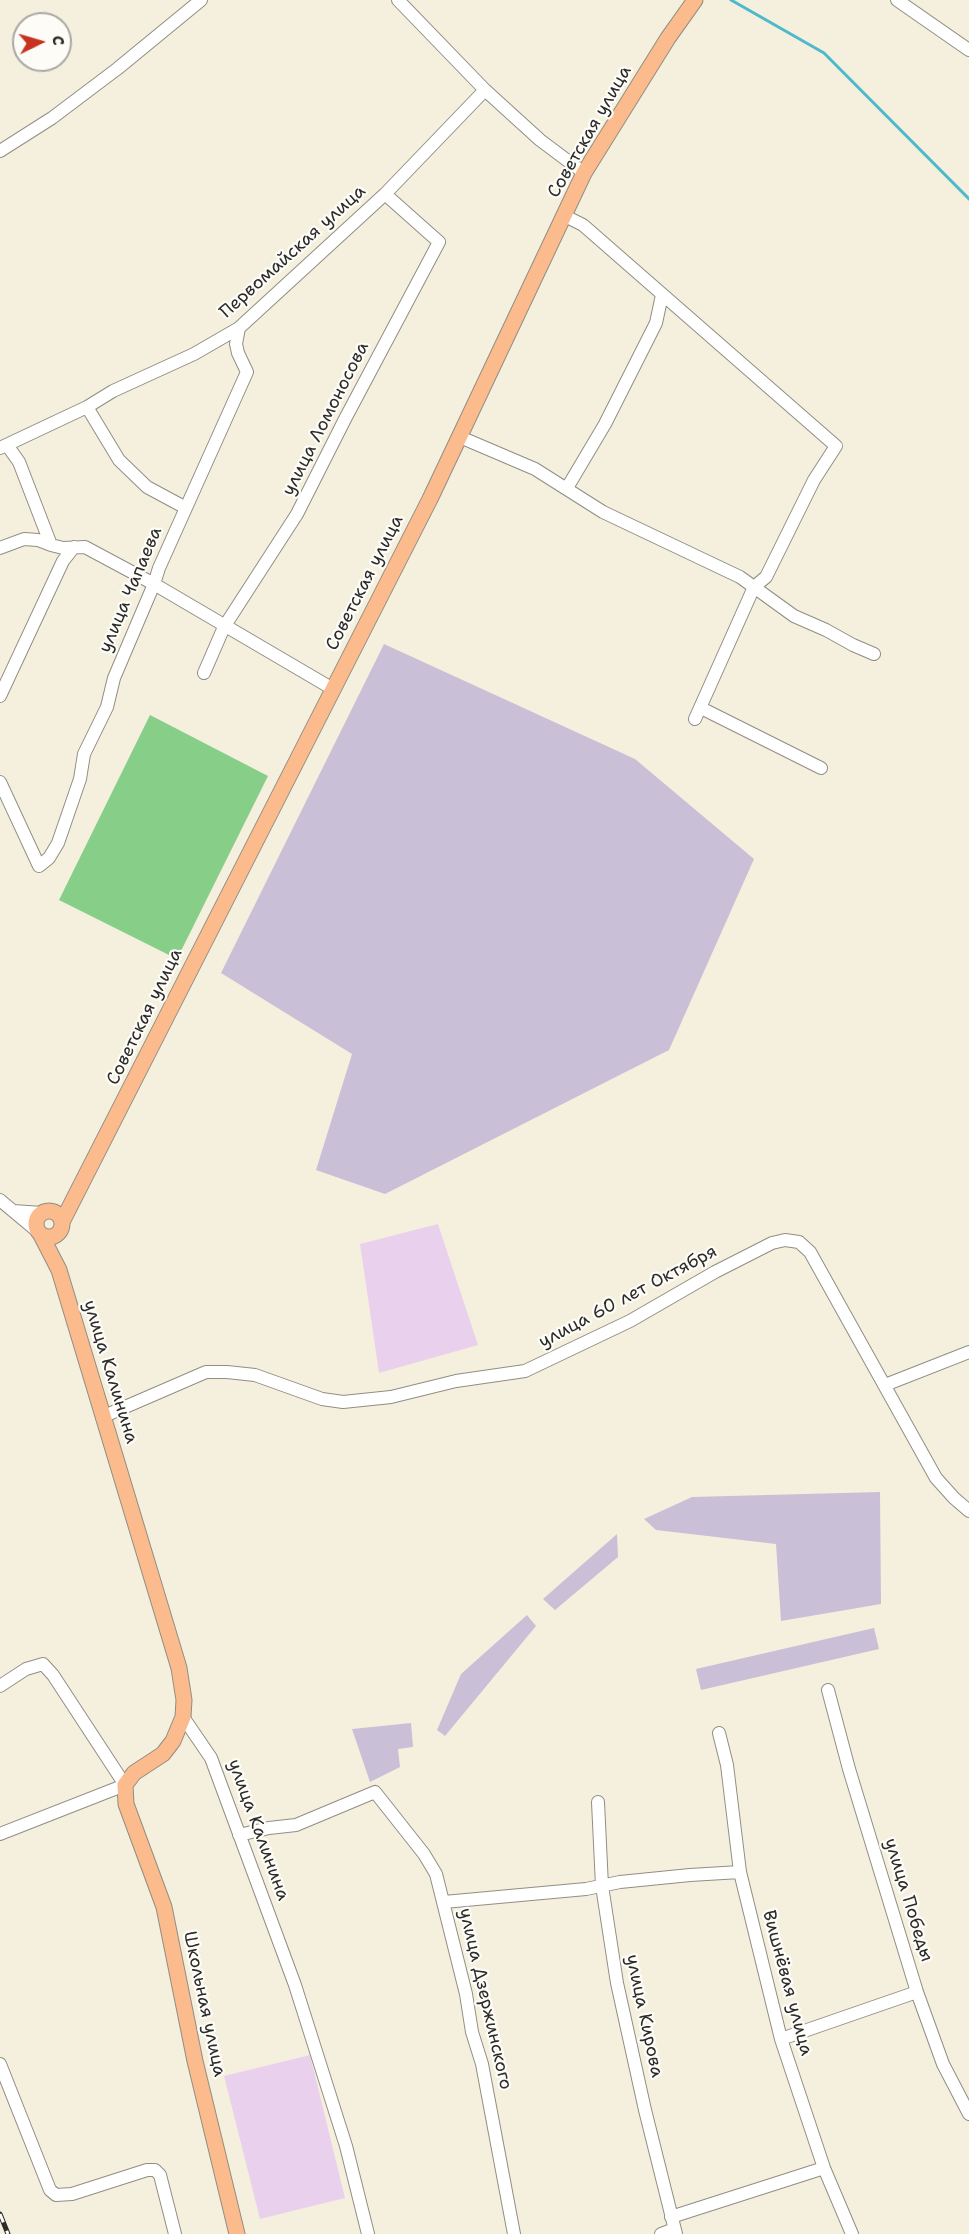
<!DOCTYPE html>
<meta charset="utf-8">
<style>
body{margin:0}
#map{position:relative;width:969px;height:2234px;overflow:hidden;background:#f5f0de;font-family:"Shantell Sans",sans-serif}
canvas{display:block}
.north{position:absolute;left:12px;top:12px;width:60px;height:60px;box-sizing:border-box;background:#fdfcf7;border:2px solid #a9a8a5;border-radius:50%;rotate:85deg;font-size:16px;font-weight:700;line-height:24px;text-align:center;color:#2b2b2b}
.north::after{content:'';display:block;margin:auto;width:21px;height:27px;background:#c8321e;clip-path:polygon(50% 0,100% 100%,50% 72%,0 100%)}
</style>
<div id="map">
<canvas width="969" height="2234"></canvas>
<div class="north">С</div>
</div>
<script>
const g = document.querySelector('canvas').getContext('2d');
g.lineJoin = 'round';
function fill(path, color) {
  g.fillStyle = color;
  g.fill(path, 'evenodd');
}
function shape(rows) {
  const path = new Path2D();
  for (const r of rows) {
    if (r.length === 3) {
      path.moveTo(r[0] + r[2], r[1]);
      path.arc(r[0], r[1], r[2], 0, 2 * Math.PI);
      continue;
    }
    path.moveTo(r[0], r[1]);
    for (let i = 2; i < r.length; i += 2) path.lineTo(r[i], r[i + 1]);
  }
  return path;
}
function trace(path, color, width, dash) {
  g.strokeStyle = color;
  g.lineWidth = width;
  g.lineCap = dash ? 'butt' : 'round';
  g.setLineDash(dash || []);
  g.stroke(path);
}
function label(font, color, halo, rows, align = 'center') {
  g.font = font + ' "Shantell Sans",sans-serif';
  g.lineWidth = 4.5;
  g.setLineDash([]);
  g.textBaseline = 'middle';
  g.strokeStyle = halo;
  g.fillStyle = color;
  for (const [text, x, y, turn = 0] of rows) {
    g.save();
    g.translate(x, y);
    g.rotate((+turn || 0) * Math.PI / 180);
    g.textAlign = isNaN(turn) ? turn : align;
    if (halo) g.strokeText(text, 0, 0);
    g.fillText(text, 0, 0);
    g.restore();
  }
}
const built = shape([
 [438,1224,478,1345,379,1373,360,1244],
 [310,2055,345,2198,260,2219,224,2076]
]);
const industrial = shape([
 [384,644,635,759,754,859,669,1050,385,1194,316,1170,352,1054,221,973],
 [880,1492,881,1604,781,1621,776,1544,656,1530,644,1519,692,1497],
 [617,1534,618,1557,555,1610,543,1599],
 [527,1615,536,1626,445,1736,437,1730,461,1674],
 [874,1628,879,1649,701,1690,696,1669],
 [411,1723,413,1747,398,1749,400,1767,370,1782,352,1729]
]);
const green = shape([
 [150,715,268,776,177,959,59,900]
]);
const stream = shape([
 [731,0,824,53,969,199]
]);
const minor = shape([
 [398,0,485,90,540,140,584,173],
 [897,0,969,50],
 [0,151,52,118,117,69,201,0],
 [565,216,583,225,836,446,814,480,766,577,754,587,695,719],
 [87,407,119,460,147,487,186,508],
 [460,437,535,469,603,512,740,577,794,616,826,630,853,645,874,654],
 [7,445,19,462,51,545,63,548,85,547,154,584,333,689],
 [0,448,87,407,113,391,194,354,239,328,385,194,485,90],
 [567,488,605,424,656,323,662,295],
 [0,548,24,539,38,540,51,545],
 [204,673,224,627,297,514,345,419,439,242,385,194],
 [0,696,63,561,74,547],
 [701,708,821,768],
 [0,782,39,866,49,858,58,843,80,779,84,754,107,707,114,678,154,584,159,568,247,372,238,353,236,344,239,328],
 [0,1200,37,1231],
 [13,1211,42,1213],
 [885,1385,969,1352],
 [102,1417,206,1372,227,1372,255,1375,322,1399,343,1402,391,1397,456,1381,525,1371,630,1321,715,1272,772,1243,785,1240,799,1242,810,1252,936,1478,954,1498,969,1511],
 [0,1686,26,1669,43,1664,53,1675,125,1785,0,1834],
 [828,1690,849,1769,917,1992,943,2064,969,2114],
 [183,1717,211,1758,295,1985,346,2146,368,2234],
 [719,1733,727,1765,740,1872,781,2039,824,2168,852,2234],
 [598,1802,602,1886,617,1983,645,2110,676,2234],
 [239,1835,269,1828,296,1825,375,1792,424,1854,436,1874,466,1994,472,2032,482,2064,514,2234],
 [444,1902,586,1889,620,1882,690,1875,740,1872],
 [781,2039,917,1992],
 [0,2064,50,2190,56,2195,72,2194,147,2170,155,2170,160,2175,175,2234],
 [671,2217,824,2168],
 [661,2234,674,2229]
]);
const major = shape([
 [49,1224,13],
 [62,1222,430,499,584,173,668,38,695,0],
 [41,1235,59,1270,179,1668,184,1700,183,1717,173,1741,163,1754,134,1773,125,1785,126,1804,164,1907,195,2061,237,2234]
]);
const rail = shape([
 [0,2214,8,2234]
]);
const streetNames = [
 ["Советская улица",590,132,-60],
 ["Первомайская улица",293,252,-42],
 ["улица Ломоносова",326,419,-63],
 ["Советская улица",365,583,-63],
 ["улица Чапаева",131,590,-67],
 ["Советская улица",145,1017,-64],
 ["улица 60 лет Октября",628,1297,-28],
 ["улица Калинина",110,1372,73],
 ["улица Калинина",258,1830,70],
 ["улица Победы",908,1900,73],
 ["Вишнёвая улица",787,1983,75],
 ["улица Дзержинского",485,1999,77],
 ["Школьная улица",204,2004,78],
 ["улица Кирова",644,2016,78]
];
fill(built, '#e9d1ed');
fill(industrial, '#c9bfd7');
fill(green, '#87ce89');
trace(stream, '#4fb9cc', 3);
trace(minor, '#908e84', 14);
trace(major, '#908e84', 17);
trace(minor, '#fff', 12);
trace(major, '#fbbb8c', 15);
trace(rail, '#2b2b2b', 5);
trace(rail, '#fdfcf7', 3, [9]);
label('18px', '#2b2b2b', '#fdfcf7', streetNames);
</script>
